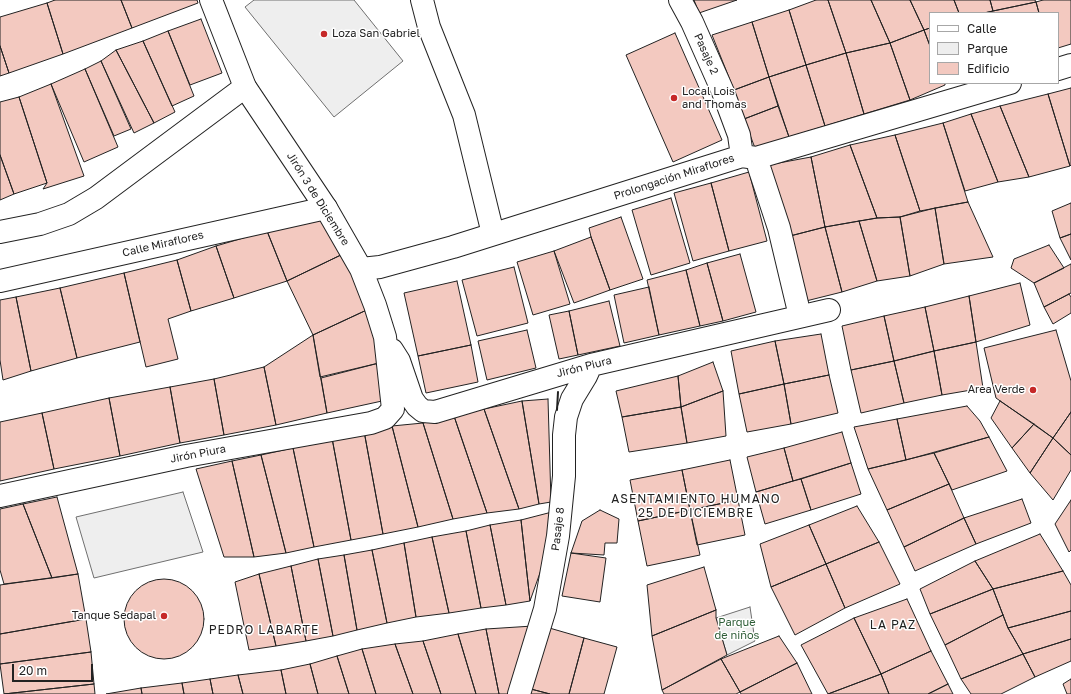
<!DOCTYPE html>
<meta charset="utf-8">
<style>
body{margin:0}
#map{position:relative;width:1071px;height:694px;overflow:hidden;background:#fff;font-family:"Golos Text",sans-serif}
canvas{display:block}
.legend{position:absolute;left:929px;top:12px;width:130px;height:72px;box-sizing:border-box;background:#fff;border:1px solid #a7a7a7;margin:0;padding:5px 7px;list-style:none;font-size:12px;color:#222}
.legend li{display:flex;align-items:center;gap:8px;height:20px}
.legend b{width:20px;border:1px solid #a7a7a7}
.scale{position:absolute;left:12px;top:664px;width:81px;height:18px;box-sizing:border-box;border:2px solid #222;border-top:0;padding-left:5px;font-size:12px;line-height:14px;white-space:nowrap;color:#222;-webkit-text-stroke:3px #fff;paint-order:stroke}
</style>
<div id="map">
<canvas width="1071" height="694"></canvas>
<ul class="legend">
<li><b style="height:5px;background:#fff"></b>Calle</li>
<li><b style="height:11px;background:#eee"></b>Parque</li>
<li><b style="height:11px;background:#f3c9c0"></b>Edificio</li>
</ul>
<div class="scale">20 m</div>
</div>
<script>
const g = document.querySelector('canvas').getContext('2d');
g.lineJoin = 'round';
function fill(path, color) {
  g.fillStyle = color;
  g.fill(path, 'evenodd');
}
function shape(rows) {
  const path = new Path2D();
  for (const r of rows) {
    if (r.length === 3) {
      path.moveTo(r[0] + r[2], r[1]);
      path.arc(r[0], r[1], r[2], 0, 2 * Math.PI);
      continue;
    }
    path.moveTo(r[0], r[1]);
    for (let i = 2; i < r.length; i += 2) path.lineTo(r[i], r[i + 1]);
  }
  return path;
}
function trace(path, color, width, dash) {
  g.strokeStyle = color;
  g.lineWidth = width;
  g.lineCap = dash ? 'butt' : 'round';
  g.setLineDash(dash || []);
  g.stroke(path);
}
function label(font, color, halo, rows, align = 'center') {
  g.font = font + ' "Golos Text",sans-serif';
  g.lineWidth = 3;
  g.setLineDash([]);
  g.textBaseline = 'middle';
  g.strokeStyle = halo;
  g.fillStyle = color;
  for (const [text, x, y, turn = 0] of rows) {
    g.save();
    g.translate(x, y);
    g.rotate((+turn || 0) * Math.PI / 180);
    g.textAlign = isNaN(turn) ? turn : align;
    if (halo) g.strokeText(text, 0, 0);
    g.fillText(text, 0, 0);
    g.restore();
  }
}
const green = shape([
 [254,0,354,0,403,61,334,117,245,7,254,0],
 [183,492,203,552,94,578,76,517,183,492],
 [750,607,755,641,727,655,716,618,750,607]
]);
const building = shape([
 [55,0,121,0,132,28,63,54,47,3,55,0],
 [121,0,197,0,198,3,132,28,121,0],
 [694,0,737,0,699,13,694,0],
 [816,0,828,0,846,53,806,65,789,10,816,0],
 [828,0,871,0,890,43,846,53,828,0],
 [871,0,910,0,924,30,890,43,871,0],
 [910,0,954,0,959,13,930,13,930,28,924,30,910,0],
 [954,0,990,0,993,11,984,13,959,13,954,0],
 [990,0,1035,0,1036,2,993,11,990,0],
 [1043,0,1071,0,1071,44,1058,48,1058,13,1039,13,1036,2,1043,0],
 [1036,2,1039,13,984,13,993,11,1036,2],
 [47,3,63,54,9,73,0,46,0,17,47,3],
 [789,10,806,65,769,77,752,22,789,10],
 [201,19,222,73,190,85,168,31,201,19],
 [752,22,769,77,734,90,712,35,752,22],
 [930,28,930,46,924,30,930,28],
 [924,30,930,46,930,83,945,83,945,85,910,100,890,43,924,30],
 [168,31,194,96,172,106,143,41,168,31],
 [675,33,722,140,673,162,626,55,675,33],
 [143,41,175,112,154,123,116,50,143,41],
 [890,43,910,100,864,114,846,53,890,43],
 [0,46,9,73,0,76,0,46],
 [116,50,154,123,134,133,101,61,116,50],
 [846,53,864,114,825,126,806,65,846,53],
 [101,61,131,129,114,136,85,69,101,61],
 [806,65,825,126,789,137,769,77,806,65],
 [85,69,118,147,84,162,51,84,85,69],
 [769,77,778,106,744,119,734,90,769,77],
 [51,84,84,176,43,189,47,183,19,97,51,84],
 [1071,88,1071,165,1070,166,1048,94,1071,88],
 [1048,94,1070,166,1029,177,1000,106,1048,94],
 [19,97,47,183,14,194,0,155,0,102,19,97],
 [778,106,789,137,755,148,744,119,778,106],
 [1000,106,1029,177,998,182,971,114,1000,106],
 [971,114,998,182,965,191,943,123,971,114],
 [943,123,968,202,920,211,895,135,943,123],
 [895,135,920,211,900,217,877,218,850,145,895,135],
 [850,145,877,218,825,227,811,157,850,145],
 [0,155,14,194,0,200,0,155],
 [811,157,825,227,790,236,768,165,811,157],
 [749,172,767,241,729,251,711,183,749,172],
 [711,183,729,251,693,261,674,193,711,183],
 [671,198,690,263,651,275,632,210,671,198],
 [968,202,993,257,944,264,935,208,968,202],
 [1071,203,1071,234,1060,238,1052,211,1071,203],
 [935,208,944,264,910,276,900,217,935,208],
 [322,215,345,253,287,281,267,231,322,215],
 [621,217,643,279,610,290,591,237,589,228,621,217],
 [900,217,910,276,877,281,859,221,877,218,900,217],
 [859,221,877,281,842,292,825,227,859,221],
 [825,227,842,292,806,301,790,236,825,227],
 [267,231,287,281,234,298,216,246,267,231],
 [1071,234,1071,260,1060,238,1071,234],
 [591,237,610,290,574,303,554,251,591,237],
 [1049,245,1064,268,1034,283,1011,268,1014,259,1049,245],
 [216,246,234,298,191,311,177,260,216,246],
 [554,251,570,304,533,315,517,262,554,251],
 [345,253,371,308,313,335,287,281,345,253],
 [740,254,756,312,723,321,707,263,740,254],
 [177,260,191,311,168,319,178,359,146,367,124,273,177,260],
 [707,263,723,321,700,326,686,270,707,263],
 [1071,264,1071,293,1044,307,1034,283,1071,264],
 [514,267,528,323,477,336,462,280,514,267],
 [686,270,700,326,659,335,647,280,686,270],
 [124,273,140,342,77,358,60,288,124,273],
 [457,281,471,345,418,356,404,293,457,281],
 [1020,283,1030,325,976,342,969,296,1020,283],
 [649,287,659,335,624,343,614,295,649,287],
 [60,288,77,358,31,371,16,297,60,288],
 [1069,294,1071,297,1071,313,1053,324,1044,307,1069,294],
 [969,296,976,342,934,351,925,307,969,296],
 [16,297,31,371,3,380,0,360,0,300,16,297],
 [609,301,620,346,578,355,569,311,609,301],
 [925,307,934,351,894,361,884,316,925,307],
 [371,308,379,363,320,377,313,335,371,308],
 [569,311,578,355,559,359,549,315,569,311],
 [884,316,894,361,851,370,842,326,884,316],
 [527,330,536,368,487,380,478,341,527,330],
 [1056,330,1071,381,1071,412,1053,438,996,398,984,348,1056,330],
 [821,334,829,375,784,384,775,341,821,334],
 [313,335,327,413,276,425,264,367,313,335],
 [775,341,784,384,739,394,731,351,775,341],
 [976,342,983,388,942,395,934,351,976,342],
 [471,345,478,382,426,393,418,356,471,345],
 [934,351,942,395,904,403,894,361,934,351],
 [894,361,904,403,861,413,851,370,894,361],
 [713,362,723,391,681,407,678,376,713,362],
 [379,363,382,401,327,413,321,378,379,363],
 [264,367,276,425,224,435,214,379,264,367],
 [829,375,838,413,791,424,784,384,829,375],
 [678,376,681,407,622,417,616,391,678,376],
 [214,379,224,435,180,443,170,387,214,379],
 [784,384,791,424,747,432,739,394,784,384],
 [170,387,180,443,120,456,109,398,170,387],
 [723,391,726,436,687,443,681,407,723,391],
 [109,398,120,456,54,469,42,413,109,398],
 [548,399,551,502,539,504,522,401,548,399],
 [522,401,539,504,519,509,484,409,522,401],
 [1000,401,1034,424,1012,448,991,418,1000,401],
 [967,406,980,421,989,437,906,460,897,419,967,406],
 [681,407,687,443,629,452,622,417,681,407],
 [484,409,519,509,487,513,454,416,484,409],
 [1071,412,1071,455,1053,438,1071,412],
 [42,413,54,469,0,481,0,422,42,413],
 [454,416,487,513,453,519,423,423,454,416],
 [897,419,906,460,868,469,854,427,897,419],
 [423,423,453,519,418,527,392,426,423,423],
 [1034,424,1053,438,1030,473,1012,448,1034,424],
 [392,426,418,527,383,534,364,431,392,426],
 [364,431,383,534,351,540,332,438,364,431],
 [842,432,851,463,793,481,784,448,842,432],
 [989,437,1007,471,952,490,934,453,989,437],
 [332,438,351,540,314,547,293,448,332,438],
 [1053,438,1071,455,1071,470,1053,500,1030,473,1053,438],
 [293,448,314,547,286,553,261,455,293,448],
 [784,448,793,481,756,492,747,457,784,448],
 [934,453,949,484,887,510,868,469,934,453],
 [261,455,286,553,254,557,232,461,261,455],
 [730,460,738,500,690,510,682,470,730,460],
 [232,461,254,557,224,557,196,469,232,461],
 [851,463,861,494,811,510,801,479,851,463],
 [682,470,690,510,638,521,630,480,682,470],
 [801,479,811,510,765,524,756,492,793,481,801,479],
 [949,484,964,518,904,547,887,510,949,484],
 [57,497,78,574,52,578,23,504,57,497],
 [1022,499,1031,523,976,544,964,518,1022,499],
 [738,500,745,535,697,545,690,510,738,500],
 [1071,500,1071,550,1069,552,1055,524,1071,500],
 [23,504,52,578,4,584,0,570,0,509,23,504],
 [857,506,879,542,826,564,809,525,857,506],
 [600,510,619,519,617,543,605,543,604,555,571,553,582,521,600,510],
 [690,510,700,555,647,566,638,521,690,510],
 [552,512,541,570,530,601,521,520,552,512],
 [964,518,976,544,915,571,904,547,964,518],
 [521,520,530,601,506,605,490,525,521,520],
 [490,525,506,605,481,608,466,531,490,525],
 [809,525,826,564,771,587,760,544,809,525],
 [466,531,481,608,449,613,432,537,466,531],
 [1040,534,1063,571,993,589,975,561,1040,534],
 [432,537,449,613,416,617,404,543,432,537],
 [879,542,900,584,845,608,826,564,879,542],
 [404,543,416,617,387,623,372,550,404,543],
 [372,550,387,623,357,630,344,555,372,550],
 [571,553,606,558,600,602,562,596,571,553],
 [344,555,357,630,333,636,318,559,344,555],
 [318,559,333,636,306,641,291,566,318,559],
 [975,561,993,589,930,614,920,589,975,561],
 [826,564,845,608,795,635,771,587,826,564],
 [291,566,306,641,276,646,259,574,291,566],
 [704,567,716,610,652,636,647,585,704,567],
 [1063,571,1071,585,1071,611,1008,628,993,589,1063,571],
 [78,574,86,619,0,634,0,585,78,574],
 [259,574,276,646,249,650,235,582,259,574],
 [164,619,40],
 [993,589,1003,615,945,645,930,614,993,589],
 [907,599,931,651,881,674,854,618,907,599],
 [716,610,716,618,727,655,662,690,652,636,716,610],
 [1071,611,1071,639,1023,654,1008,628,1071,611],
 [1003,615,1008,628,1023,654,961,679,945,645,1003,615],
 [854,618,881,674,828,694,801,645,854,618],
 [86,619,91,652,0,664,0,634,86,619],
 [533,626,509,694,499,694,486,629,533,626],
 [546,627,584,638,569,694,550,694,527,688,546,627],
 [486,629,499,694,476,694,458,634,486,629],
 [458,634,476,694,441,694,423,641,458,634],
 [779,636,797,663,740,692,721,659,779,636],
 [584,638,617,647,604,694,569,694,584,638],
 [1071,639,1071,661,1035,677,1023,654,1071,639],
 [423,641,441,694,413,694,395,644,423,641],
 [395,644,413,694,376,694,362,649,395,644],
 [362,649,376,694,349,694,337,656,362,649],
 [931,651,948,684,928,694,889,694,881,674,931,651],
 [91,652,94,684,4,694,0,664,91,652],
 [1023,654,1035,677,1001,694,971,694,961,679,1023,654],
 [337,656,349,694,318,694,310,664,337,656],
 [721,659,740,692,736,694,664,694,662,690,721,659],
 [797,663,812,694,741,694,740,692,797,663],
 [310,664,318,694,286,694,281,670,310,664],
 [281,670,286,694,243,694,238,675,281,670],
 [881,674,889,694,828,694,881,674],
 [238,675,243,694,213,694,210,679,238,675],
 [210,679,213,694,184,694,182,683,210,679],
 [1071,679,1071,694,1067,694,1063,684,1071,679],
 [182,683,184,694,142,694,141,688,182,683],
 [94,684,95,694,4,694,94,684],
 [948,684,953,694,928,694,948,684],
 [141,688,142,694,106,694,141,688],
 [527,688,550,694,525,694,527,688]
]);
const street = shape([
 [422,0,429,27,464,115,493,234],
 [680,0,692,22,723,92,739,135,742,156],
 [1058,69,1071,65],
 [756,158,779,228,800,316],
 [361,269,380,267,453,247,742,156,756,158,1010,83],
 [392,350,399,361,412,399,417,406,423,411,435,412,591,365,829,310],
 [0,496,186,456,371,423,385,418,393,409,385,337,375,305,361,269,326,208,245,87,211,0],
 [519,694,545,609,558,536,564,476,564,435,566,417,572,399,586,376,591,365]
]);
const secondary = shape([
 [0,232,40,224,69,214,96,198,245,87],
 [0,281,326,208]
]);
const wall = shape([
 [557,410,558,392]
]);
const markers = [
 [324,34,4,"#c62828"],
 [674,98,4,"#c62828"],
 [1033,390,4,"#c62828"],
 [164,616,4,"#c62828"]
];
const poiNames = [
 ["Loza San Gabriel",332,34],
 ["Local Lois",682,92],
 ["and Thomas",682,105],
 ["Area Verde",1025,390,"right"],
 ["Tanque Sedapal",156,616,"right"]
];
const streetNames = [
 ["Pasaje 2",706,54,66],
 ["Prolongación Miraflores",674,177,-18],
 ["Jirón 3 de Diciembre",318,199,58],
 ["Calle Miraflores",163,244,-13],
 ["Jirón Piura",584,367,-14],
 ["Jirón Piura",198,454,-11],
 ["Pasaje 8",558,529,-83]
];
const parkNames = [
 ["Parque",737,623],
 ["de niños",737,636]
];
const neighbourhoodNames = [
 ["ASENTAMIENTO HUMANO",696,499],
 ["25 DE DICIEMBRE",696,513],
 ["LA PAZ",893,625],
 ["PEDRO LABARTE",264,630]
];
fill(green, '#eee');
trace(green, '#6f6f6f', 1);
fill(building, '#f3c9c0');
trace(building, '#222', 1);
trace(street, '#222', 24);
trace(secondary, '#222', 24);
trace(street, '#fff', 22);
trace(secondary, '#fff', 22);
trace(wall, '#222', 2);
for (const [x, y, r, color] of markers) {
  const dot = new Path2D();
  dot.arc(x, y, r, 0, 2 * Math.PI);
  g.fillStyle = color;
  g.fill(dot);
  trace(dot, '#fff', 1.5);
}
label('11px', '#222', '#fff', poiNames, 'left');
label('11px', '#222', '#fff', streetNames);
label('11px', '#2f5e38', '#fff', parkNames);
g.letterSpacing = '1px';
label('12px', '#222', '#fff', neighbourhoodNames);
g.letterSpacing = '0px';
</script>
